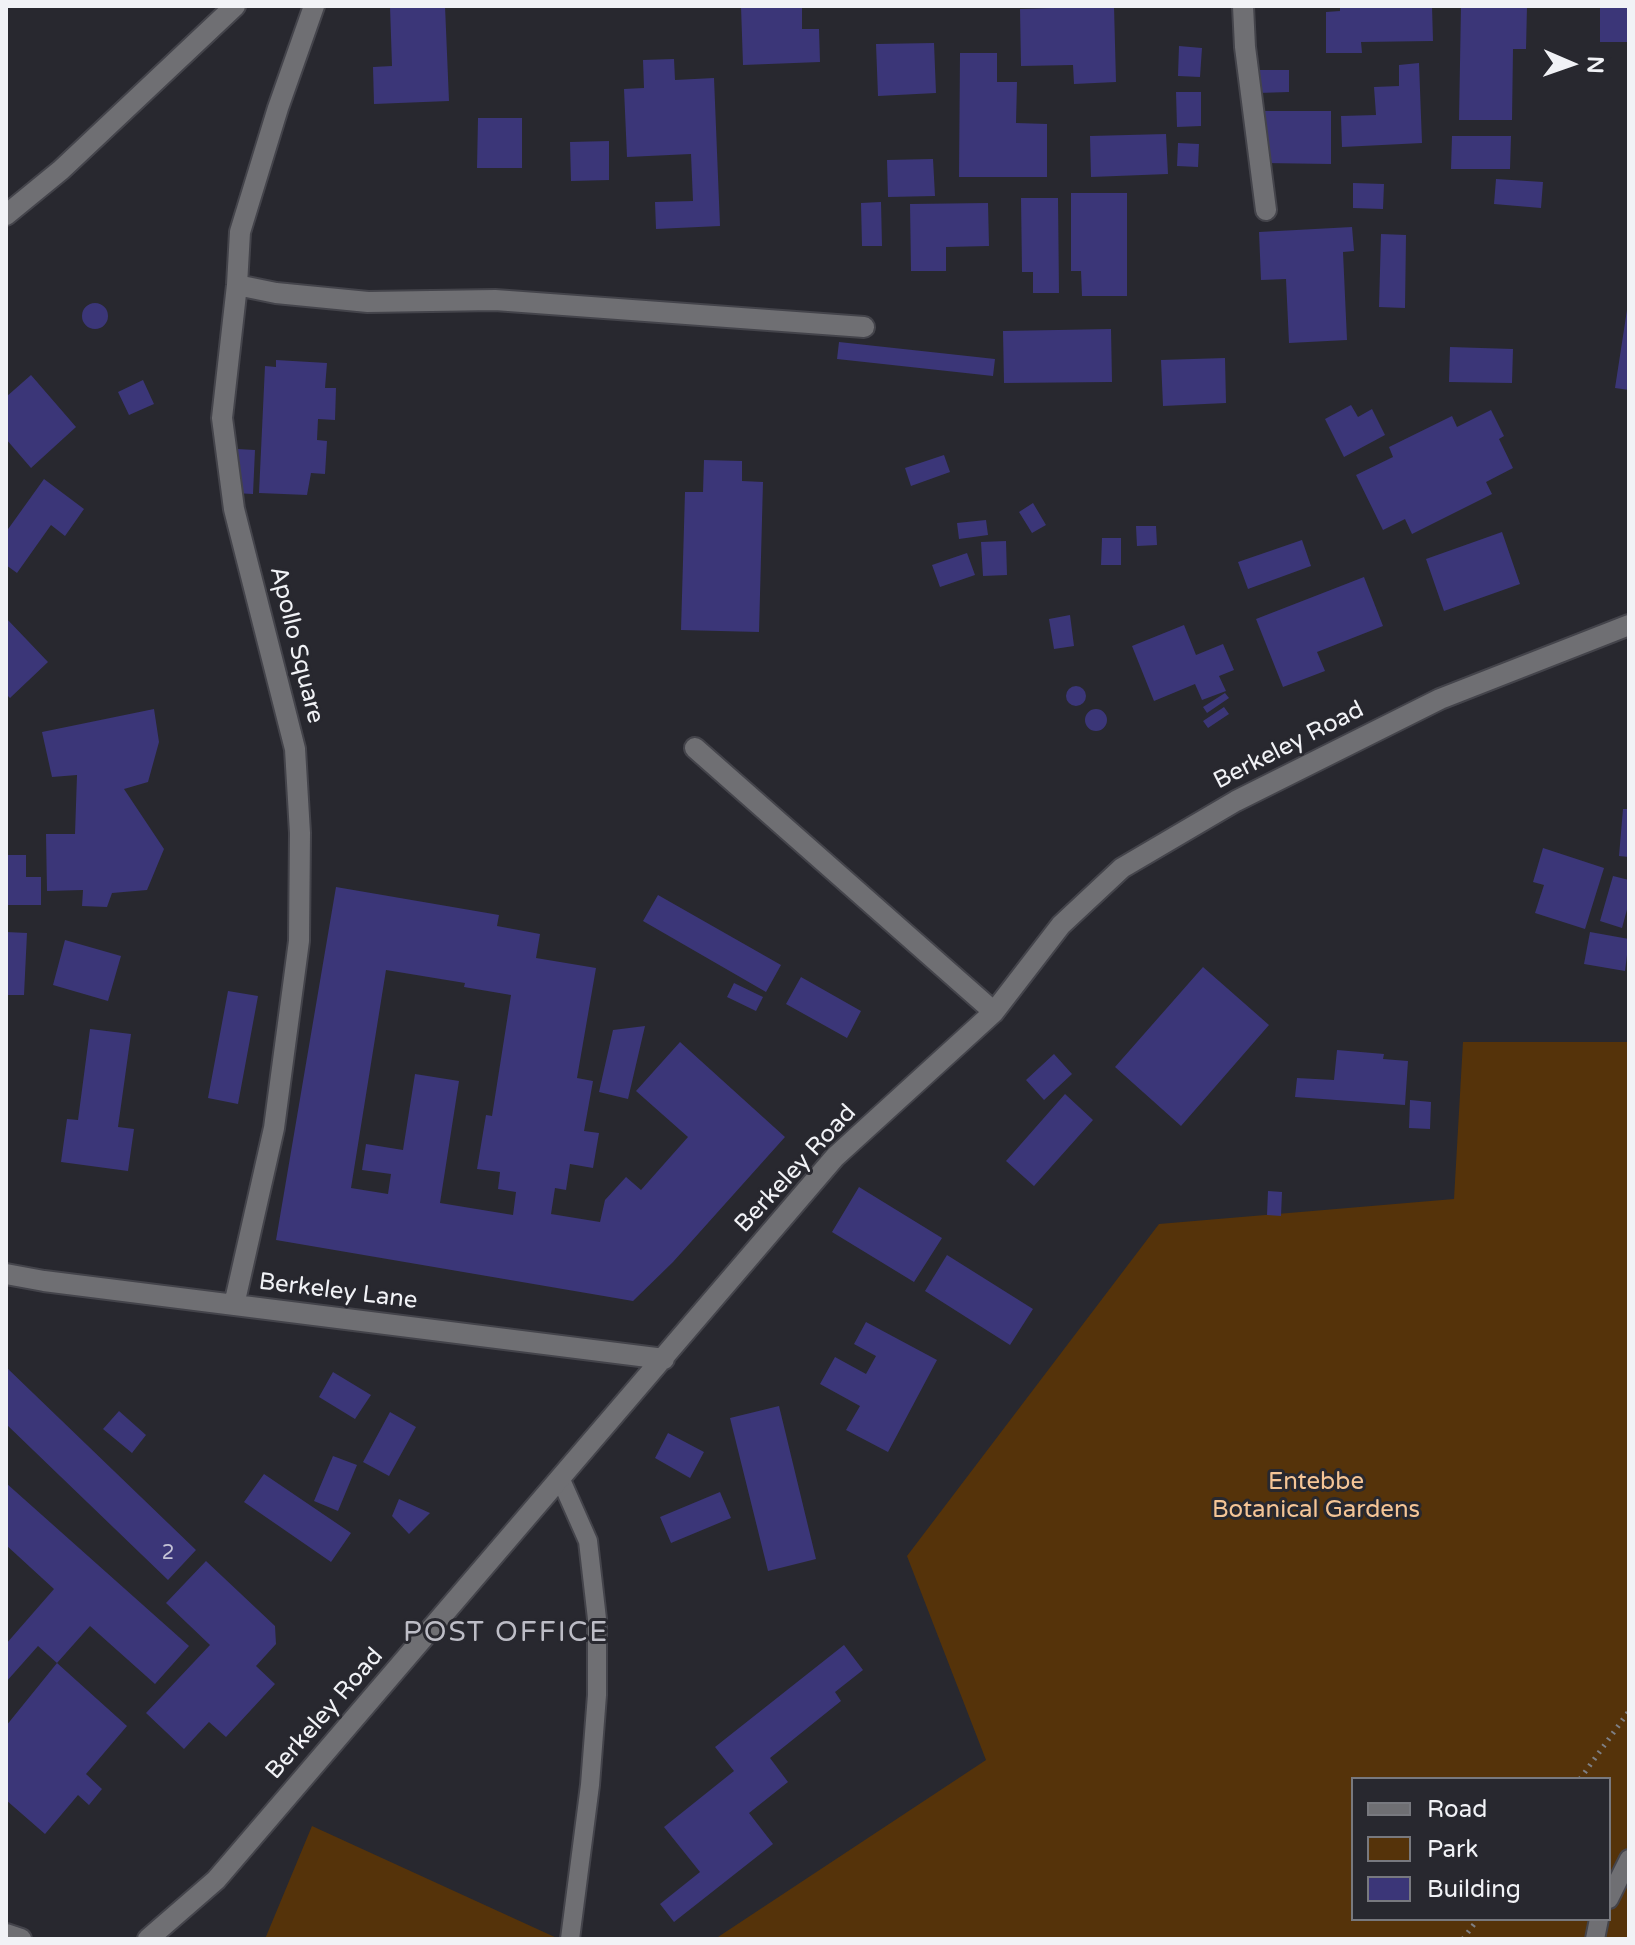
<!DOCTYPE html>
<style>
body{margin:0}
#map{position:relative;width:1635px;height:1945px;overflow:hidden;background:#28282f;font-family:"Varela Round",sans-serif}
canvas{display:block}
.frame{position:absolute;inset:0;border:8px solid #f1f2f6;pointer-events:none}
.legend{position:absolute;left:1351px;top:1777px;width:260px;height:144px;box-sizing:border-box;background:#28282f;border:2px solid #78797f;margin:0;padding:10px 14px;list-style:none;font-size:24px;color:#f1f2f6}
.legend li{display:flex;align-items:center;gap:16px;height:40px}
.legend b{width:40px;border:2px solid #78797f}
.north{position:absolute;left:1531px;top:24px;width:80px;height:80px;-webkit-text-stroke:6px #28282f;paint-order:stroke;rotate:92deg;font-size:22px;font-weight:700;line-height:32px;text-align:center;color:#f1f2f6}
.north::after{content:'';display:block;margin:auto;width:28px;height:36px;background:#f1f2f6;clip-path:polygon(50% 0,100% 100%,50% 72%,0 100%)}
</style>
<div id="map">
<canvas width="1635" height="1945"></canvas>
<div class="frame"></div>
<ul class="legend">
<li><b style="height:10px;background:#6f6f73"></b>Road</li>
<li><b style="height:22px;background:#55330a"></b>Park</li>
<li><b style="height:22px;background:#3b3678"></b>Building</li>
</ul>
<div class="north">N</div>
</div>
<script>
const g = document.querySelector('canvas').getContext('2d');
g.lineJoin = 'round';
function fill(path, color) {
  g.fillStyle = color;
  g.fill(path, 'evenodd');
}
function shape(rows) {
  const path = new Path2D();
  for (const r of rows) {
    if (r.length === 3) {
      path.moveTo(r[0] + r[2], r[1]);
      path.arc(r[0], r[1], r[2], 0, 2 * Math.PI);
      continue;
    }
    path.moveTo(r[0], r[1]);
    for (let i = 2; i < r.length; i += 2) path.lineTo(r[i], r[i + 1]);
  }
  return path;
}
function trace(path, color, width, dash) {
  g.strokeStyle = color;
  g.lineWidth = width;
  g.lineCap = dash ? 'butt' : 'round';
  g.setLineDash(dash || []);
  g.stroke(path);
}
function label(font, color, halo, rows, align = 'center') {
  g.font = font + ' "Varela Round",sans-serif';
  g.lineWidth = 6;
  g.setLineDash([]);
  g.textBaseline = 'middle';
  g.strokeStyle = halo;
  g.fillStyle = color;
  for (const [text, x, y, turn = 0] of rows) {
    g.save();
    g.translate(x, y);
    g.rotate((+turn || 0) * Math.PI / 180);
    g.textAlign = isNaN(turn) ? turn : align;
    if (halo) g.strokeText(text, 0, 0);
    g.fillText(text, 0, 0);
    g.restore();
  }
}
const green = shape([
 [1463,1042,1629,1042,1629,1939,715,1939,986,1760,907,1556,1159,1224,1454,1199],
 [1353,1779,1609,1779,1609,1919,1353,1919],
 [312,1826,559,1939,265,1939]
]);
const building = shape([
 [390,6,445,6,449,101,374,104,373,67,392,66],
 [741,6,802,6,802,29,819,29,820,62,743,65],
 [1114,6,1116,82,1074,84,1073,65,1021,66,1020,9],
 [1340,6,1432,6,1433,41,1361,42,1362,53,1326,53,1326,12,1340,11],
 [1461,6,1527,6,1526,49,1513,49,1512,120,1459,120],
 [1600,6,1629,6,1629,42,1600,42],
 [934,43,936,93,878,96,876,44],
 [1179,46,1202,48,1200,77,1178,76],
 [960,53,997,53,997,82,1017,82,1016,123,1047,124,1047,177,959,177],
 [674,59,675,80,714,78,720,226,656,229,655,202,693,201,691,154,627,157,624,89,644,88,643,60],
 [1419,63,1422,143,1342,147,1341,116,1376,115,1374,87,1399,86,1399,65],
 [1257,70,1289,70,1289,92,1258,93],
 [1176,92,1201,92,1201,126,1177,127],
 [1264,111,1331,111,1331,164,1264,163],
 [478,118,522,118,522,168,477,168],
 [1166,134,1168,174,1091,177,1090,136],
 [1452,136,1511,136,1510,169,1451,169],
 [609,141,609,180,571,181,570,142],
 [1178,143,1199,144,1198,167,1177,166],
 [933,159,935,196,888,197,887,160],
 [1496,179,1543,182,1541,208,1494,204],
 [1353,183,1384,184,1383,209,1353,208],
 [1071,193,1127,193,1127,296,1082,296,1081,271,1071,271],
 [1021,198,1058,198,1059,293,1033,293,1033,272,1022,272],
 [881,202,882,246,862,246,861,203],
 [988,203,989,246,946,247,946,271,911,271,910,204],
 [1352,227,1354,251,1343,252,1347,340,1289,343,1286,279,1261,280,1259,232],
 [1381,234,1406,235,1405,308,1379,307],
 [95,316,13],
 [1627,310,1629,310,1629,390,1615,388],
 [1111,329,1112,382,1004,383,1003,331],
 [839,342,995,359,993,376,837,359],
 [1450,347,1513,349,1512,383,1449,382],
 [1225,358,1226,403,1163,406,1161,360],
 [276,360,327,363,325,388,336,388,335,420,318,419,317,440,327,441,325,474,311,473,307,495,259,493,265,366,276,367],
 [31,375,76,427,31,468,6,439,6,397],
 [143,380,154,404,129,415,118,392],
 [1351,405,1358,417,1372,409,1385,435,1344,457,1325,419],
 [1491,410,1504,436,1499,439,1513,468,1486,482,1492,494,1412,534,1405,519,1383,530,1356,475,1393,457,1389,447,1452,416,1457,427],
 [237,449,255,450,253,494,234,493],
 [944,455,950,472,911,486,905,468],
 [704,460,742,461,742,481,763,482,759,632,681,630,685,492,703,492],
 [44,479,84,509,65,536,51,525,17,573,6,565,6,532],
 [1033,503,1046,525,1032,533,1019,512],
 [986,520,988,535,959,539,957,523],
 [1136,526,1156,526,1157,545,1137,546],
 [1502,532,1520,584,1444,611,1426,559],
 [1102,538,1121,538,1121,565,1101,565],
 [1302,540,1311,566,1248,589,1238,562],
 [1006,541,1007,575,983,576,981,542],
 [967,553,975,575,940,587,932,565],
 [1364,577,1383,626,1317,652,1325,671,1283,687,1256,619],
 [1070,615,1074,646,1054,649,1049,619],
 [6,618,48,662,10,698,6,694],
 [1184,625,1196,655,1223,644,1234,670,1219,676,1226,691,1202,700,1195,684,1154,701,1132,646],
 [1076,696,10],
 [1225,693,1229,698,1207,713,1203,707],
 [1224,707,1229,714,1208,728,1203,721],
 [154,709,159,742,148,782,124,789,164,849,147,890,112,893,107,907,82,906,83,890,47,891,46,834,75,834,77,775,52,777,42,732],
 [1096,720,11],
 [1623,809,1629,809,1629,857,1619,856],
 [1543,848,1604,868,1585,929,1535,913,1544,885,1533,882],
 [6,855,26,855,26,877,41,877,41,905,6,905],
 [1613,876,1629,880,1629,902,1622,928,1600,921],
 [336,887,499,915,497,926,540,934,536,958,596,968,577,1078,593,1081,584,1131,599,1133,593,1168,570,1164,566,1190,555,1188,551,1214,600,1222,605,1200,626,1177,641,1190,688,1137,636,1091,680,1042,785,1137,673,1262,633,1301,276,1240],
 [386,970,465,983,464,987,511,995,492,1116,486,1115,477,1169,500,1172,498,1189,516,1192,513,1215,440,1203,459,1081,415,1074,403,1150,366,1144,362,1170,391,1174,388,1194,351,1188],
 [658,895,781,965,766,992,643,921],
 [6,932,27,933,24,995,6,995],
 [1590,932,1629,939,1625,971,1584,964],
 [65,940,121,956,108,1001,53,985],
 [1203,967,1269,1025,1181,1126,1115,1067],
 [801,977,861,1011,847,1038,786,1004],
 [734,983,763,997,756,1011,727,997],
 [228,991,258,996,238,1104,208,1098],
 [645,1026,628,1099,599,1092,613,1030],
 [90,1029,131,1034,118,1127,134,1129,128,1171,61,1162,67,1119,78,1120],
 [1337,1050,1384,1054,1383,1059,1408,1061,1405,1105,1295,1097,1297,1078,1334,1080],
 [1054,1054,1072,1074,1044,1100,1026,1080],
 [1065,1094,1093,1120,1034,1186,1006,1161],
 [1410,1100,1431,1102,1430,1129,1409,1128],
 [859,1187,942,1238,914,1282,832,1232],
 [1268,1191,1282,1192,1281,1216,1267,1215],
 [947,1255,1033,1309,1010,1345,925,1291],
 [866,1322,937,1360,888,1452,846,1430,860,1406,820,1384,835,1357,866,1374,876,1356,854,1344],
 [6,1367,196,1550,168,1580,6,1424],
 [333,1372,371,1395,355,1419,319,1397],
 [779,1406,816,1559,768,1571,730,1418],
 [119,1411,146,1435,132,1453,103,1429],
 [390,1412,416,1427,389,1476,363,1462],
 [668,1433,704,1452,690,1478,655,1458],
 [333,1456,357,1465,338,1511,314,1501],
 [264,1474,351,1533,331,1562,244,1502],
 [6,1483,189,1646,155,1684,90,1626,57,1663,38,1646,6,1682,6,1644,54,1589,6,1545],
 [720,1492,731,1518,671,1543,660,1517],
 [399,1499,430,1513,409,1534,392,1516],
 [206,1561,275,1626,276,1644,256,1666,275,1684,226,1737,209,1722,184,1749,146,1713,210,1645,166,1603],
 [844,1645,863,1670,835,1692,841,1701,770,1758,788,1782,749,1813,773,1844,674,1922,660,1904,700,1872,664,1827,734,1771,715,1747],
 [57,1663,127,1726,86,1774,102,1789,89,1805,78,1795,45,1834,6,1800,6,1726]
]);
const path = shape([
 [1580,1779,1629,1711],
 [1463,1939,1478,1919]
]);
const lane = shape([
 [561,1480,588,1541,597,1619,597,1695,590,1785,570,1939],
 [1609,1899,1629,1859],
 [1595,1939,1599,1919]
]);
const street = shape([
 [1243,6,1245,47,1266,210],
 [6,215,61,170,235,6],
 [237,285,276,293,368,302,495,300,864,327],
 [695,748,994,1012],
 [6,1274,44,1281,664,1359],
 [234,1305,274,1128,299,941,300,833,295,749,234,509,222,418,237,285,240,232,278,108,314,6],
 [6,1934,21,1939],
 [148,1939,216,1880,835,1157,994,1012,1061,925,1122,868,1236,801,1440,699,1629,625]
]);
const numberNames = [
 ["2",168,1554]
];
const streetNames = [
 ["Apollo Square",296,645,76],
 ["Berkeley Road",1289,746,-27],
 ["Berkeley Road",796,1169,-47],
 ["Berkeley Lane",338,1292,7],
 ["Berkeley Road",325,1714,-49]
];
const parkNames = [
 ["Entebbe",1316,1483],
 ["Botanical Gardens",1316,1511]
];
const quarterNames = [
 ["POST OFFICE",506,1634]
];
fill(green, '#55330a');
fill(building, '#3b3678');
trace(lane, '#44444b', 22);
trace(street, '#44444b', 24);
trace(path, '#7e7f84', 5, [2, 6]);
trace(lane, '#6f6f73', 18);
trace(street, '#6f6f73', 20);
label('20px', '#c4c3d6', null, numberNames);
label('24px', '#f1f2f6', '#28282f', streetNames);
label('24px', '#f5c596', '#28282f', parkNames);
g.letterSpacing = '2px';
label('28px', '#bdbdc6', '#28282f', quarterNames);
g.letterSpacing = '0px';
</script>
